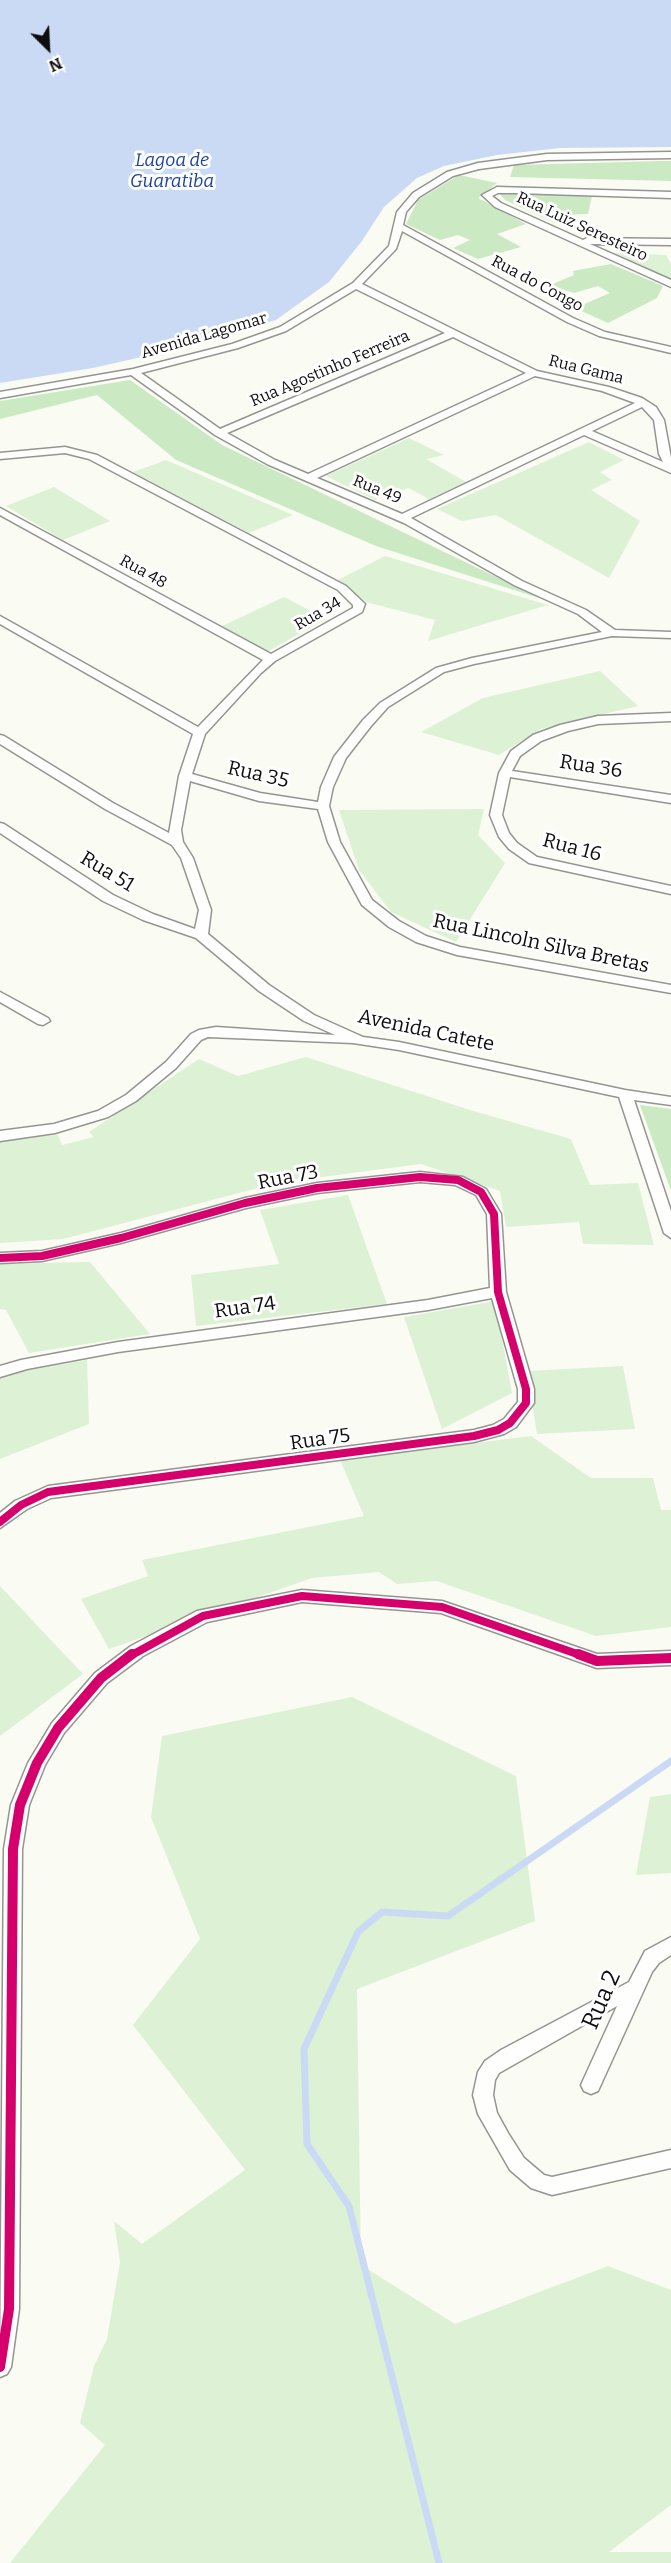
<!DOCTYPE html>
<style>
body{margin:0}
#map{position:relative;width:671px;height:2563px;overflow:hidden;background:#fafcf4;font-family:Bitter,serif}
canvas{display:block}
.north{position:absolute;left:18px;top:18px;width:60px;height:60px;-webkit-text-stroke:4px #fff;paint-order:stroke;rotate:156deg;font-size:16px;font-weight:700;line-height:24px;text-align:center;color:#0e0e0e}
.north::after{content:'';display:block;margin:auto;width:21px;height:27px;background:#0e0e0e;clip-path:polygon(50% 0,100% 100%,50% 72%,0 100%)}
</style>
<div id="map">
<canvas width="671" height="2563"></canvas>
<div class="north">N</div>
</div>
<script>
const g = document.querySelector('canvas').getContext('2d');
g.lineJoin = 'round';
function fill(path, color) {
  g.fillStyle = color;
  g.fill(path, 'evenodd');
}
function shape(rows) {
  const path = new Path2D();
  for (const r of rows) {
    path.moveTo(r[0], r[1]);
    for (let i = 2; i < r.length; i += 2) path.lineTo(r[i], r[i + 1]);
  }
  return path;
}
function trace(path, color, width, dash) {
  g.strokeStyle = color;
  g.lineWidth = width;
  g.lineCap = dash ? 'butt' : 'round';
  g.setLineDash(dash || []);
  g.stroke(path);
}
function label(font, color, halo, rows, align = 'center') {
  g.font = font + ' Bitter,serif';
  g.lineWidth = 6;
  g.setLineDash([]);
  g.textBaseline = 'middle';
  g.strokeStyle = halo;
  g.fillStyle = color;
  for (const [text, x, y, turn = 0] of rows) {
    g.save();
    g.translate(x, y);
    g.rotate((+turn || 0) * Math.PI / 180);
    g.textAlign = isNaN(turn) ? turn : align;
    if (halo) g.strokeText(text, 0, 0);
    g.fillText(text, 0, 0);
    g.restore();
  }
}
const green = shape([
 [614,253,666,255,671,264,671,279],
 [409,438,444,455,426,459,466,482,429,499,408,488,375,500,326,476],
 [589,442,624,460,600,472,612,480,591,490,640,521,609,578,496,515,462,521,437,509],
 [166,460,293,515,249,533,133,472],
 [54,487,110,521,63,540,6,506],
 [385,556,548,605,428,641,435,620,366,602,338,580],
 [284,597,326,619,267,652,222,626],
 [600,671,638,706,541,729,499,755,421,732,483,698],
 [484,809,478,835,505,863,456,942,391,912,359,870,339,810],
 [306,1057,470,1110,571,1139,590,1185,638,1183,654,1245,583,1244,579,1222,506,1227,500,1191,421,1164,299,1180,281,1175,269,1177,258,1188,63,1239,0,1243,0,1138,58,1135,62,1145,94,1137,89,1132,199,1059,238,1076],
 [348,1195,387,1304,196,1326,191,1275,279,1264,260,1210],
 [90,1262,150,1334,29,1353,6,1310,0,1309,0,1264],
 [495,1301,512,1393,442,1429,404,1317],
 [87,1360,89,1424,0,1459,0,1375],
 [623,1366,635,1429,537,1434,527,1371],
 [531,1436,591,1478,653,1478,661,1510,671,1510,671,1627,596,1636,437,1581,397,1584,379,1572,312,1578,109,1649,81,1599,148,1576,142,1560,364,1516,340,1460],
 [0,1586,83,1674,0,1736],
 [352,1697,516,1776,535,1921,357,1989,361,2265,455,2324,608,2266,671,2290,671,2505,609,2552,671,2552,671,2563,10,2563,105,2445,80,2423,94,2366,107,2339,120,2262,114,2221,142,2244,245,2170,133,2025,200,1939,151,1817,162,1736],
 [671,1794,671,1873,636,1875,650,1797]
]);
const forest = shape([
 [662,161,671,161,671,181,510,177,514,165],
 [459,175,497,183,478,198,526,224,497,234,521,247,478,259,453,248,470,240,458,235,440,240,406,224,418,200],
 [500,194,592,196,588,214,564,215,555,223,505,200],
 [611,264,663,286,657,298,608,323,575,308,610,293,598,286,574,293,550,285,574,275,573,271],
 [130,380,222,445,542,599,376,546,176,460,97,395,0,419,0,401],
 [640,1105,671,1109,671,1191]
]);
const water = shape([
 [0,0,671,0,671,147,560,148,497,155,444,166,417,178,384,207,362,241,329,282,276,320,177,349,93,368,0,383]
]);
const stream = shape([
 [439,2563,349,2206,307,2144,304,2049,358,1932,382,1912,448,1916,671,1761]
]);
const minor = shape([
 [671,152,671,158,547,160,479,169,453,176,419,197,406,212,403,225,573,318,605,332,671,347,671,353,599,336,567,322,402,231,396,249,362,284,537,371,609,387,642,398,656,407,664,420,671,458,671,473,584,435,411,518,522,581,586,610,615,630,671,632,671,638,612,636,474,664,444,672,388,707,371,726,346,758,333,787,329,806,340,842,372,900,399,921,426,936,460,947,671,985,671,993,457,955,416,942,389,927,362,905,328,842,318,809,259,801,190,781,181,830,183,842,193,858,211,910,208,934,269,985,314,1015,363,1037,399,1042,625,1090,671,1097,671,1105,634,1100,671,1211,671,1238,664,1233,619,1097,399,1050,353,1043,208,1037,201,1040,176,1068,136,1101,108,1117,55,1133,0,1141,0,1131,54,1124,98,1111,126,1095,166,1062,191,1034,199,1030,216,1027,335,1035,304,1021,259,991,196,938,143,920,103,901,0,833,0,823,4,824,113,895,153,914,195,929,199,910,181,858,172,845,105,809,0,744,0,735,4,736,113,803,169,833,179,776,193,734,0,624,0,616,198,727,263,660,0,515,0,508,271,654,353,608,353,605,338,590,89,459,65,453,0,459,0,453,65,447,97,455,346,586,365,604,362,612,275,661,261,673,205,734,192,774,260,793,318,802,321,787,334,757,363,720,380,703,436,668,472,658,602,632,578,614,514,585,404,523,267,464,215,435,131,375,0,398,0,392,133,369,232,344,280,327,353,283,389,246,397,212,413,193,447,172,478,163,547,154,671,152],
 [356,289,445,333,220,429,141,373,238,348,286,331,356,289],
 [453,337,526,373,308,474,275,460,227,433,453,337],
 [535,376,602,391,635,403,402,514,317,478,535,376],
 [642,407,654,420,659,454,663,462,592,431,642,407],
 [497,187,671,192,671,198,516,193,498,193,492,196,501,203,583,240,587,238,671,239,671,245,590,244,671,280,671,287,495,207,482,195,497,187],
 [671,713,671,721,598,724,568,731,541,741,520,756,512,771,671,795,671,803,510,777,502,815,509,833,517,843,537,857,671,886,671,894,529,863,509,849,499,837,490,815,499,773,511,751,533,735,560,725,598,716,671,713],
 [0,992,48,1018,50,1021,43,1025,38,1024,0,1002,0,992],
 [420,1172,463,1177,486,1189,501,1214,506,1292,534,1389,534,1403,516,1427,504,1434,474,1442,51,1498,27,1509,0,1528,0,1513,15,1501,48,1486,474,1430,493,1425,504,1419,518,1402,518,1389,492,1298,428,1310,118,1352,27,1369,0,1377,0,1366,21,1360,118,1342,428,1300,490,1288,487,1214,476,1195,455,1185,420,1182,317,1193,246,1208,121,1243,42,1261,0,1263,0,1253,42,1251,121,1233,245,1198,317,1183,420,1172],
 [302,1590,442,1601,597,1654,671,1651,671,1665,597,1668,441,1613,302,1602,207,1622,143,1656,107,1683,64,1733,45,1765,29,1805,22,1849,19,2309,11,2367,7,2374,0,2377,4,1849,11,1805,28,1763,52,1723,95,1673,131,1646,197,1611,302,1590],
 [671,1937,671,1955,659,1963,652,1972,598,2091,591,2094,584,2091,581,2085,617,2006,499,2073,495,2080,493,2095,497,2113,508,2133,524,2158,544,2175,552,2177,671,2150,671,2168,552,2195,531,2188,510,2170,478,2114,473,2095,478,2072,485,2061,501,2050,629,1982,645,1951,671,1937]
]);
const cyclewayFar1 = shape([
 [0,1258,42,1256,121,1238,245,1203,317,1188,420,1177,458,1180,481,1192,494,1214,498,1292,526,1389,526,1403,510,1423,498,1430,474,1436,48,1492,21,1505,0,1522],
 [130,1656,203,1616,302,1596,442,1607,583,1656]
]);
const cycleway = shape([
 [578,1654,597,1661,671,1658],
 [0,2367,9,2309,13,1849,20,1805,37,1763,58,1728,101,1678,132,1654]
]);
const farStreetnames = [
 ["Rua Luiz Seresteiro",582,227,25],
 ["Rua do Congo",537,284,28],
 ["Avenida Lagomar",204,336,-16],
 ["Rua Agostinho Ferreira",330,369,-23],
 ["Rua Gama",586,370,14],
 ["Rua 49",377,490,22],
 ["Rua 48",143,572,29],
 ["Rua 34",318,614,-30]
];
const farWaternames = [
 ["Lagoa de",172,161],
 ["Guaratiba",172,182]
];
const streetNames = [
 ["Rua 36",591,767,9],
 ["Rua 35",258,775,13],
 ["Rua 16",572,848,15],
 ["Rua 51",107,872,31],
 ["Rua Lincoln Silva Bretas",541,944,12],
 ["Avenida Catete",426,1031,12],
 ["Rua 73",288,1178,-11],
 ["Rua 74",245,1308,-8],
 ["Rua 75",320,1440,-8]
];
const nearStreetnames = [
 ["Rua 2",602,2000,-66]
];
fill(green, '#ddf1d4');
fill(forest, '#cbe9c2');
fill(water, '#cadaf5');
trace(stream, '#cadaf5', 7);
trace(minor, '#949592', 3);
fill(minor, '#fefffd');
trace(cyclewayFar1, '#d6006c', 8);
trace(cycleway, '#d6006c', 10);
label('16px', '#0e0e0e', '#fff', farStreetnames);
label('italic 18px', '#1a3f9d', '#fff', farWaternames);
label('20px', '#0e0e0e', '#fff', streetNames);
label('24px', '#0e0e0e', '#fff', nearStreetnames);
</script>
